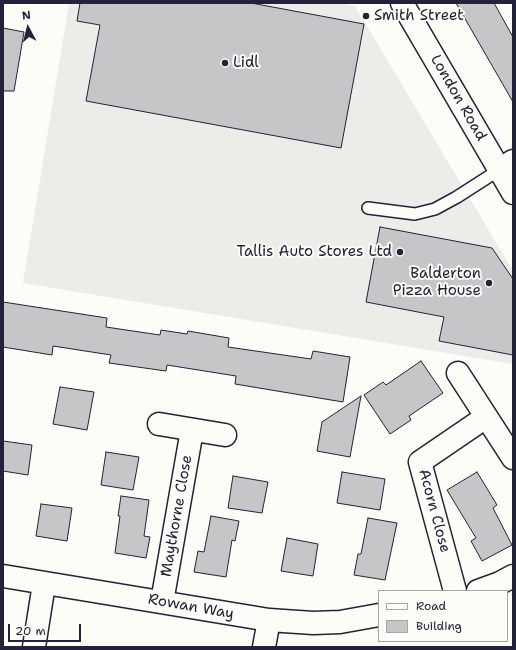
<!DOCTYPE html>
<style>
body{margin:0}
#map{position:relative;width:516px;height:650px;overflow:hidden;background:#fdfcf7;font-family:"Shantell Sans",sans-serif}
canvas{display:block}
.frame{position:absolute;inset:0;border:4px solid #22223b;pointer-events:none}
.legend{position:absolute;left:378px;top:590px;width:130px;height:52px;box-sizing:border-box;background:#fdfcf7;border:1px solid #a5a5ac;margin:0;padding:5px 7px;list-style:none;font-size:12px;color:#22223b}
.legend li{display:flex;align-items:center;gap:8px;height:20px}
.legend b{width:20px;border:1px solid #a5a5ac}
.north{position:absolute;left:8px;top:8px;width:40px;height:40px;-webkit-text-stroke:3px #fdfcf7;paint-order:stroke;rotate:353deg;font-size:11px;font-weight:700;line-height:16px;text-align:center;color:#22223b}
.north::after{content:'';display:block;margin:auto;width:14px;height:18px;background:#22223b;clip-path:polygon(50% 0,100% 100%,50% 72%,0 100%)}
.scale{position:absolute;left:8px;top:624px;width:73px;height:18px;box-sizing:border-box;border:2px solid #22223b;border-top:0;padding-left:5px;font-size:12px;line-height:14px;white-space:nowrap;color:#22223b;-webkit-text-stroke:3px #fdfcf7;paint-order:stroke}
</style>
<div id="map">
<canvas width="516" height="650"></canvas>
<div class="frame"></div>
<ul class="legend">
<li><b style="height:5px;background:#fdfcf7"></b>Road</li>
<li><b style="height:11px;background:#c6c6c8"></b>Building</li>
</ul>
<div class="north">N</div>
<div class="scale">20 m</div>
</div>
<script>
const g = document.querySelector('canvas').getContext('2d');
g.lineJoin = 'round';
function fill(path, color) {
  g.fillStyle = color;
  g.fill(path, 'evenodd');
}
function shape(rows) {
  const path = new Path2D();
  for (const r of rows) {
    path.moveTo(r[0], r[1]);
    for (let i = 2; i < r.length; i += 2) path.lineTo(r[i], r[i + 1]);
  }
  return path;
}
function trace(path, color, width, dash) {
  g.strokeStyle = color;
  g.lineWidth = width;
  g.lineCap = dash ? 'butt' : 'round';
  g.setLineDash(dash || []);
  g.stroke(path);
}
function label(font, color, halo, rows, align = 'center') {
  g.font = font + ' "Shantell Sans",sans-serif';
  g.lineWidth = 4;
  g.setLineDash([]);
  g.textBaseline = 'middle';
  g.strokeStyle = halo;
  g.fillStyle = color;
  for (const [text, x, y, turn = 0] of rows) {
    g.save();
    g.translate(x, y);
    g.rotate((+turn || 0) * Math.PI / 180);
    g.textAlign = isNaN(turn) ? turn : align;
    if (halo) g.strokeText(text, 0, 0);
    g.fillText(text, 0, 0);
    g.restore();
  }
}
const built = shape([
 [69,3,339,3,355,6,513,271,513,364,23,283]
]);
const building = shape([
 [80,3,251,3,364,24,341,148,86,101,100,25,77,21,80,3],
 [456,3,494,3,513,37,513,102,456,3],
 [3,28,24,32,14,91,3,91,3,28],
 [380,227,492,248,513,279,513,355,439,341,444,317,366,302,380,227],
 [3,302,107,318,106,327,160,335,161,330,187,334,188,331,229,338,228,347,311,359,313,351,350,357,343,402,235,384,236,376,167,365,166,371,109,363,111,355,53,346,52,355,3,347,3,302],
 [421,361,443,393,409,416,411,420,390,434,364,395,383,382,386,385,421,361],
 [60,387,94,392,87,430,53,424,60,387],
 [361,396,350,457,317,451,322,422,361,396],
 [3,441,32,445,28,475,3,471,3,441],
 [106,452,139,457,133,490,101,485,106,452],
 [342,472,385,479,380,510,337,503,342,472],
 [477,472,497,505,493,508,512,545,482,561,471,541,476,538,447,490,477,472],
 [233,476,268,482,262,513,228,508,233,476],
 [121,496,149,500,144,536,150,537,146,558,115,553,120,516,118,516,121,496],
 [41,504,72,508,67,541,36,536,41,504],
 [211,516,239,521,235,541,232,540,226,577,194,572,198,551,204,552,211,516],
 [368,518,397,523,385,580,354,575,358,554,361,554,368,518],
 [287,538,318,544,313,576,281,571,287,538]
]);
const lane = shape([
 [368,208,415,214,435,209,457,197,499,170]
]);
const street = shape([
 [499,170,513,161],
 [458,373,513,458],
 [159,424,225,435],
 [3,576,269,620,313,623,340,622,379,615],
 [455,591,420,462,486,417],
 [478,591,500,583,513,576],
 [162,602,192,430],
 [34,647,44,584],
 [264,647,269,620]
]);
const secondary = shape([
 [402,3,513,193]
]);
const markers = [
 [366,16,4,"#22223b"],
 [225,63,4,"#22223b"],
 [400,252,4,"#22223b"],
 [489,283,4,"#22223b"]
];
const poiNames = [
 ["Smith Street",374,16],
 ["Lidl",233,63],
 ["Tallis Auto Stores Ltd",392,252,"right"],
 ["Balderton",481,274,"right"],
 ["Pizza House",481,291,"right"]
];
const streetNames = [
 ["London Road",458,98,60],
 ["Acorn Close",434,511,75],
 ["Maythorne Close",177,516,-80],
 ["Rowan Way",191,607,10]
];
fill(built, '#ecece9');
fill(building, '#c6c6c8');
trace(building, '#22223b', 1);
trace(lane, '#22223b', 14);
trace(street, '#22223b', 25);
trace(secondary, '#22223b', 25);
trace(lane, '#fdfcf7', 11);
trace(street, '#fdfcf7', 22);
trace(secondary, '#fdfcf7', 22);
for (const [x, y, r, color] of markers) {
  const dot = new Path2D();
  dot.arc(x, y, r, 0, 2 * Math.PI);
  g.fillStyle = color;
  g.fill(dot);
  trace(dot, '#fdfcf7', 1.5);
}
label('15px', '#22223b', '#fdfcf7', poiNames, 'left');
label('15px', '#22223b', '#fdfcf7', streetNames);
</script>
